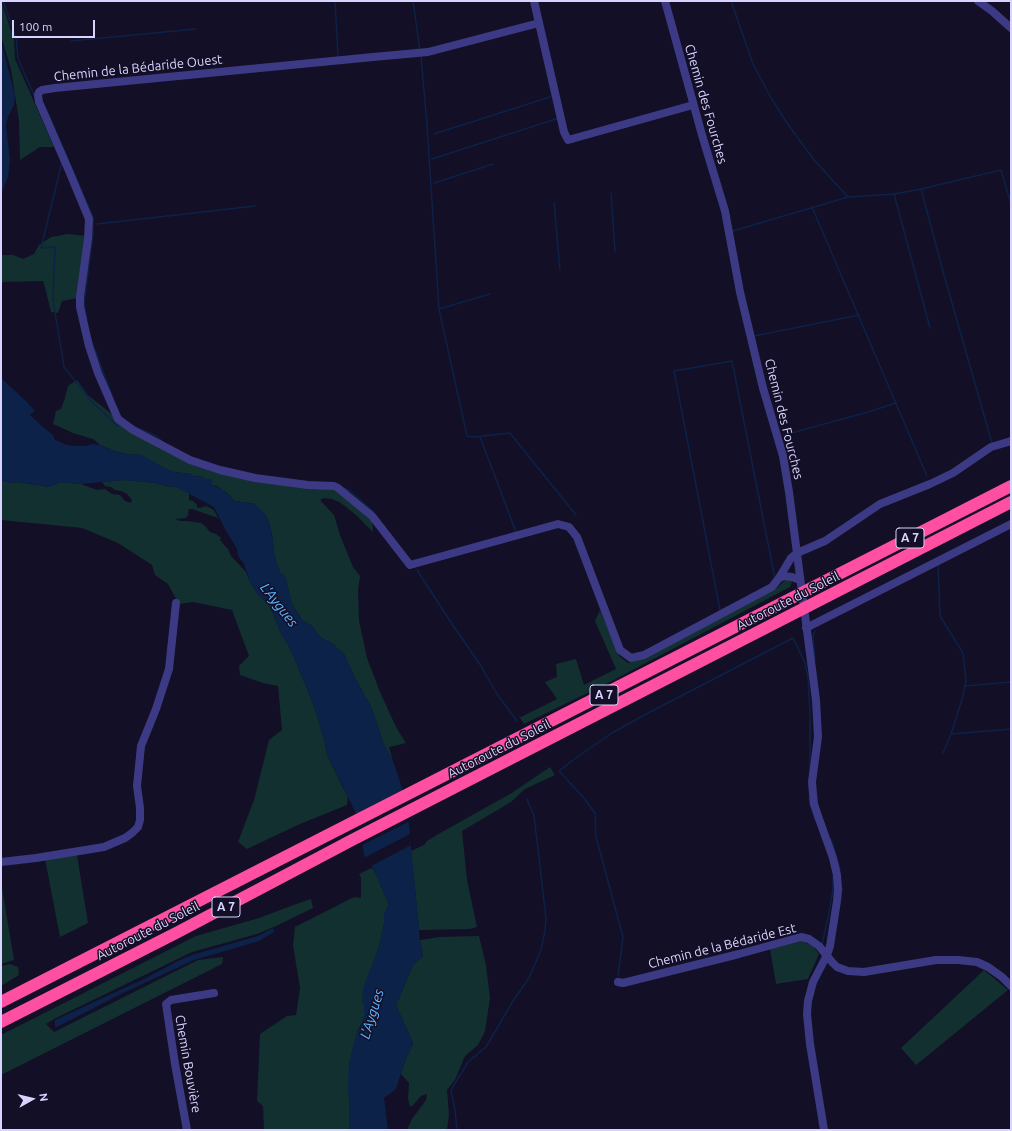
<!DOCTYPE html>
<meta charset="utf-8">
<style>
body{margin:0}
#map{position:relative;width:1012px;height:1131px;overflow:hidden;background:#130f26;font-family:Ubuntu,sans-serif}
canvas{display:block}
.frame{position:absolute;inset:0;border:2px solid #d9d4ff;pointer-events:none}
.north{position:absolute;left:12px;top:1079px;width:40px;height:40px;-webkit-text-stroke:3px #130f26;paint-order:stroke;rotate:82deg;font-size:11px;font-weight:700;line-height:16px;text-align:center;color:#d9d4ff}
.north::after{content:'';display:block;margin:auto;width:14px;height:18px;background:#d9d4ff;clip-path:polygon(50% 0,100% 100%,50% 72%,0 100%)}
.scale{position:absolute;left:12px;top:20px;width:83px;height:18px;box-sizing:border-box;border:2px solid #d9d4ff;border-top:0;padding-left:5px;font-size:12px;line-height:14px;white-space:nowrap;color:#d9d4ff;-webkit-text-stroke:3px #130f26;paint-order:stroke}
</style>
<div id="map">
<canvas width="1012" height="1131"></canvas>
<div class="frame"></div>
<div class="north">N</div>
<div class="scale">100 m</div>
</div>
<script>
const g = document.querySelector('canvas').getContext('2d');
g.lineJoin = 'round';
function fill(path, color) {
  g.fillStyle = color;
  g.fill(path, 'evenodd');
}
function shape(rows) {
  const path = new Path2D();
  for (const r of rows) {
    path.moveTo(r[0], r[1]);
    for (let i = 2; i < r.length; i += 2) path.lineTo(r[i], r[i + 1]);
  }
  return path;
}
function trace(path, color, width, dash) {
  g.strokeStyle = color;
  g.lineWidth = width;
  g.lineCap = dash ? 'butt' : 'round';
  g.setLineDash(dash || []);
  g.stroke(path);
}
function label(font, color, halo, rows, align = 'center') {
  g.font = font + ' Ubuntu,sans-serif';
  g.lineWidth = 3;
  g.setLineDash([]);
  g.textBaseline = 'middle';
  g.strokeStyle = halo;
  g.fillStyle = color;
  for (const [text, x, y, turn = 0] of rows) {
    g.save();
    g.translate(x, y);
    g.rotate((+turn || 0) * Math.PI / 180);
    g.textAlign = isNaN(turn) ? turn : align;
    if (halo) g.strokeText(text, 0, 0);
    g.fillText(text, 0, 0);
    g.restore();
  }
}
const green = shape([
 [1,1,14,39,15,59,54,147,40,147,20,160,19,121,11,69,1,36],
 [68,234,87,236,78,298,62,301,58,313,51,312,45,287,43,281,1,282,1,255,13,255,23,259,34,254,39,245,51,237],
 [77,380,88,395,109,412,130,432,190,462,337,491,372,520,373,532,356,515,341,503,332,499,324,498,320,500,334,515,340,535,353,567,360,576,358,590,359,621,367,658,380,692,397,729,406,743,389,747,393,761,383,743,380,732,371,707,355,678,344,654,330,642,320,637,312,626,302,620,292,604,285,576,280,573,274,554,273,541,269,522,266,516,255,504,235,501,227,493,217,486,212,485,203,477,194,476,191,474,175,472,168,470,135,454,129,455,114,451,100,445,93,439,73,433,53,424,56,411,61,409,64,401,68,386],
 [1,480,9,483,18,482,49,487,60,482,81,484,97,490,105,489,112,494,120,495,125,501,131,503,132,500,127,494,121,491,115,490,111,487,105,486,102,482,124,480,156,483,167,486,176,487,189,493,189,500,193,501,197,505,197,507,199,508,206,506,214,510,218,518,192,509,189,509,188,515,186,518,176,519,177,520,181,521,187,521,201,523,205,526,210,532,216,534,221,538,220,540,228,549,231,556,246,572,250,582,258,595,269,604,281,633,291,650,314,706,324,739,327,754,342,786,348,796,347,805,300,824,247,849,238,842,254,800,269,740,282,730,278,686,263,683,240,675,239,666,249,656,232,610,193,602,179,604,168,584,155,575,152,565,118,543,82,528,1,520],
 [786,579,793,579,790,587,608,683,524,724,519,716,521,717,557,699,545,682,557,677,556,664,576,659,584,685,616,669,595,621,600,610,619,656,628,663,641,659,777,588],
 [550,767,555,775,525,789,511,802,462,831,467,880,477,927,470,929,419,930,411,851,424,845,427,841,442,832,510,794],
 [77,855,88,923,60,937,45,859],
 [371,868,374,870,389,905,384,914,384,924,379,947,362,1000,364,1004,364,1016,362,1023,358,1029,349,1065,349,1130,264,1130,263,1106,257,1101,260,1034,287,1016,296,1015,300,988,293,945,295,927,354,897,361,898,361,878,359,874],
 [1,882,14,960,1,964],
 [311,899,313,908,276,926,257,934,192,952,56,1018,46,1024,54,1032,198,960,223,957,222,964,1,1075,1,1035,196,936,259,918,299,903],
 [479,936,486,965,490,998,485,1031,478,1045,465,1056,455,1080,447,1090,449,1115,447,1130,407,1130,412,1119,426,1100,427,1094,421,1096,413,1105,410,1107,408,1098,409,1083,401,1074,405,1061,413,1043,396,1005,413,965,423,956,420,940,440,937],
 [801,941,812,945,819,954,808,979,776,984,770,949],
 [10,964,18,967,19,975,1,986,1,966],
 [984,970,1008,990,916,1065,901,1048]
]);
const water = shape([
 [1,41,15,95,14,105,8,117,6,125,10,160,8,177,1,194],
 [1,378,27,402,35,411,30,415,44,428,53,435,55,440,67,445,76,446,86,446,92,444,100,445,114,451,129,455,135,454,142,455,168,470,175,472,191,474,194,476,203,477,206,479,210,479,213,480,211,483,212,485,222,489,235,501,255,504,266,516,269,522,273,541,274,554,280,572,285,576,292,604,302,620,312,626,320,637,330,642,344,654,355,678,371,707,380,732,383,743,393,761,402,788,409,825,420,940,423,956,413,965,396,1005,413,1043,405,1061,396,1089,384,1098,388,1130,349,1130,349,1101,348,1088,349,1065,353,1047,358,1029,362,1023,364,1016,364,1004,362,1000,363,988,379,947,384,924,384,914,389,905,374,870,364,855,357,816,327,754,324,739,314,706,291,650,281,633,269,604,258,595,250,582,244,564,238,556,237,549,225,529,214,507,176,487,167,486,156,483,124,480,81,484,60,482,50,487,18,482,9,483,1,480],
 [273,928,274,932,259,941,194,960,121,994,57,1027,55,1026,55,1020,144,979,178,961,192,955,258,936]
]);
const pier = shape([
 [405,790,410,821,360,846,357,826],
 [412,833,413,844,369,867,367,864,364,858]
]);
const stream = shape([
 [3,1,16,38,18,59,35,97],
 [335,1,338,57],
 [413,1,420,51],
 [731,1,753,64,770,96,787,123,814,160,848,197,894,194,921,189,944,275,992,443],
 [71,41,196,29],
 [421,56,427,125,439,309,467,436,474,437,510,433,576,515],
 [46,109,93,217,93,233,84,304,87,319],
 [434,134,550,97],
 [432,159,559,118],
 [62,162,41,248,55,247,53,300,64,367,93,403,118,426],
 [434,183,493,164],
 [921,189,1001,170,1011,204],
 [611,193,615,252],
 [894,194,930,328],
 [554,202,560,270],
 [812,207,927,476],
 [97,224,255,206],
 [733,231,848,197],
 [439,309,490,294],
 [754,336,859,315],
 [92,342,113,398],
 [133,426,156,436,163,442],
 [784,435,868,412,896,403],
 [480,437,516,532],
 [344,488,350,491,374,512],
 [938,565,940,616,963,653,966,680,963,696,951,734,943,753],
 [417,570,450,621,481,666,497,694,517,721],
 [720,610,674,371,732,361,775,579],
 [815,631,813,636,815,659],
 [965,686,1011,682],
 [951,734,1011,729],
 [809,798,810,804,816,821],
 [831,839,836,855],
 [838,862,840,870],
 [841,898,842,888],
 [822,945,830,908,833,888,833,876],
 [618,976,623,937,596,837,595,813,583,797,559,771,577,757,612,733,650,712,793,638,805,663,808,678,810,712,810,770],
 [457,1130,455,1110,451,1090,468,1062,486,1047,513,1001,529,978,541,950,545,931,546,918,543,892,534,816,527,799]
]);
const minor = shape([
 [534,1,564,132,568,140,693,105],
 [665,1,702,135,725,211,740,292,763,388,783,456,789,492,816,700,818,737,812,782,813,794,814,804,818,816,833,858,837,875,838,889,837,901,830,946,827,955,813,982,808,1001,807,1014,810,1044,824,1130],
 [978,1,992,11,1011,28],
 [539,23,428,52,373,57,55,88,42,90,39,92,38,95,39,102,69,171,89,219,88,239,80,297,80,307,89,346,98,373,118,419,133,430,190,460,220,470,255,478,308,485,334,486,338,488,372,516,410,565,558,524,569,527,577,537,620,650,631,658,644,655,772,587,779,578,791,558,797,553,825,541,880,504,930,484,953,473,991,447,1011,441],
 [779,578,784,576,792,577,800,580],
 [806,628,1011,524],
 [1,862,36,858,104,847,125,838,132,833,138,827,140,820,140,808,137,786,141,746,156,709,169,669,176,603],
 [618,982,623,983,739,954,801,937,809,939,819,946,832,962,837,967,848,971,864,972,936,960,958,960,977,962,988,967,1002,977,1011,986],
 [187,1130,175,1064,166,1004,171,1000,214,993]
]);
const highway = shape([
 [1,1002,1011,486],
 [1,1022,178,932,354,839,1011,502]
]);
const shields = [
 [910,538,28],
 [604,695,28],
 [226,907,28]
];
const shieldNames = [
 ["A 7",910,538],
 ["A 7",604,695],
 ["A 7",226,907]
];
const streetNames = [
 ["Chemin de la Bédaride Ouest",138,68,-6],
 ["Chemin des Fourches",706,104,74],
 ["Chemin des Fourches",784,419,76],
 ["Autoroute du Soleil",788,601,-27],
 ["Autoroute du Soleil",499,749,-27],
 ["Autoroute du Soleil",148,931,-27],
 ["Chemin de la Bédaride Est",722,946,-14],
 ["Chemin Bouvière",188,1064,80]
];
const waterNames = [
 ["L'Aygues",279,605,52],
 ["L'Aygues",372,1014,-73]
];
fill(green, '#12302f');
fill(water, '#0c2248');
fill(pier, '#130f26');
trace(stream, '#0c2248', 1.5);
trace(minor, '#3d3a85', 8);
trace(highway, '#ff4fa3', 12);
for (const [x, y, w] of shields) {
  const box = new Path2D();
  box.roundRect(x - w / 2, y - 10, w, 20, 3);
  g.fillStyle = '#130f26';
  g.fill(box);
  trace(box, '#d9d4ff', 1);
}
label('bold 12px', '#d9d4ff', null, shieldNames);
label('13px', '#d9d4ff', '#130f26', streetNames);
label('italic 14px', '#62b6ff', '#130f26', waterNames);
</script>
